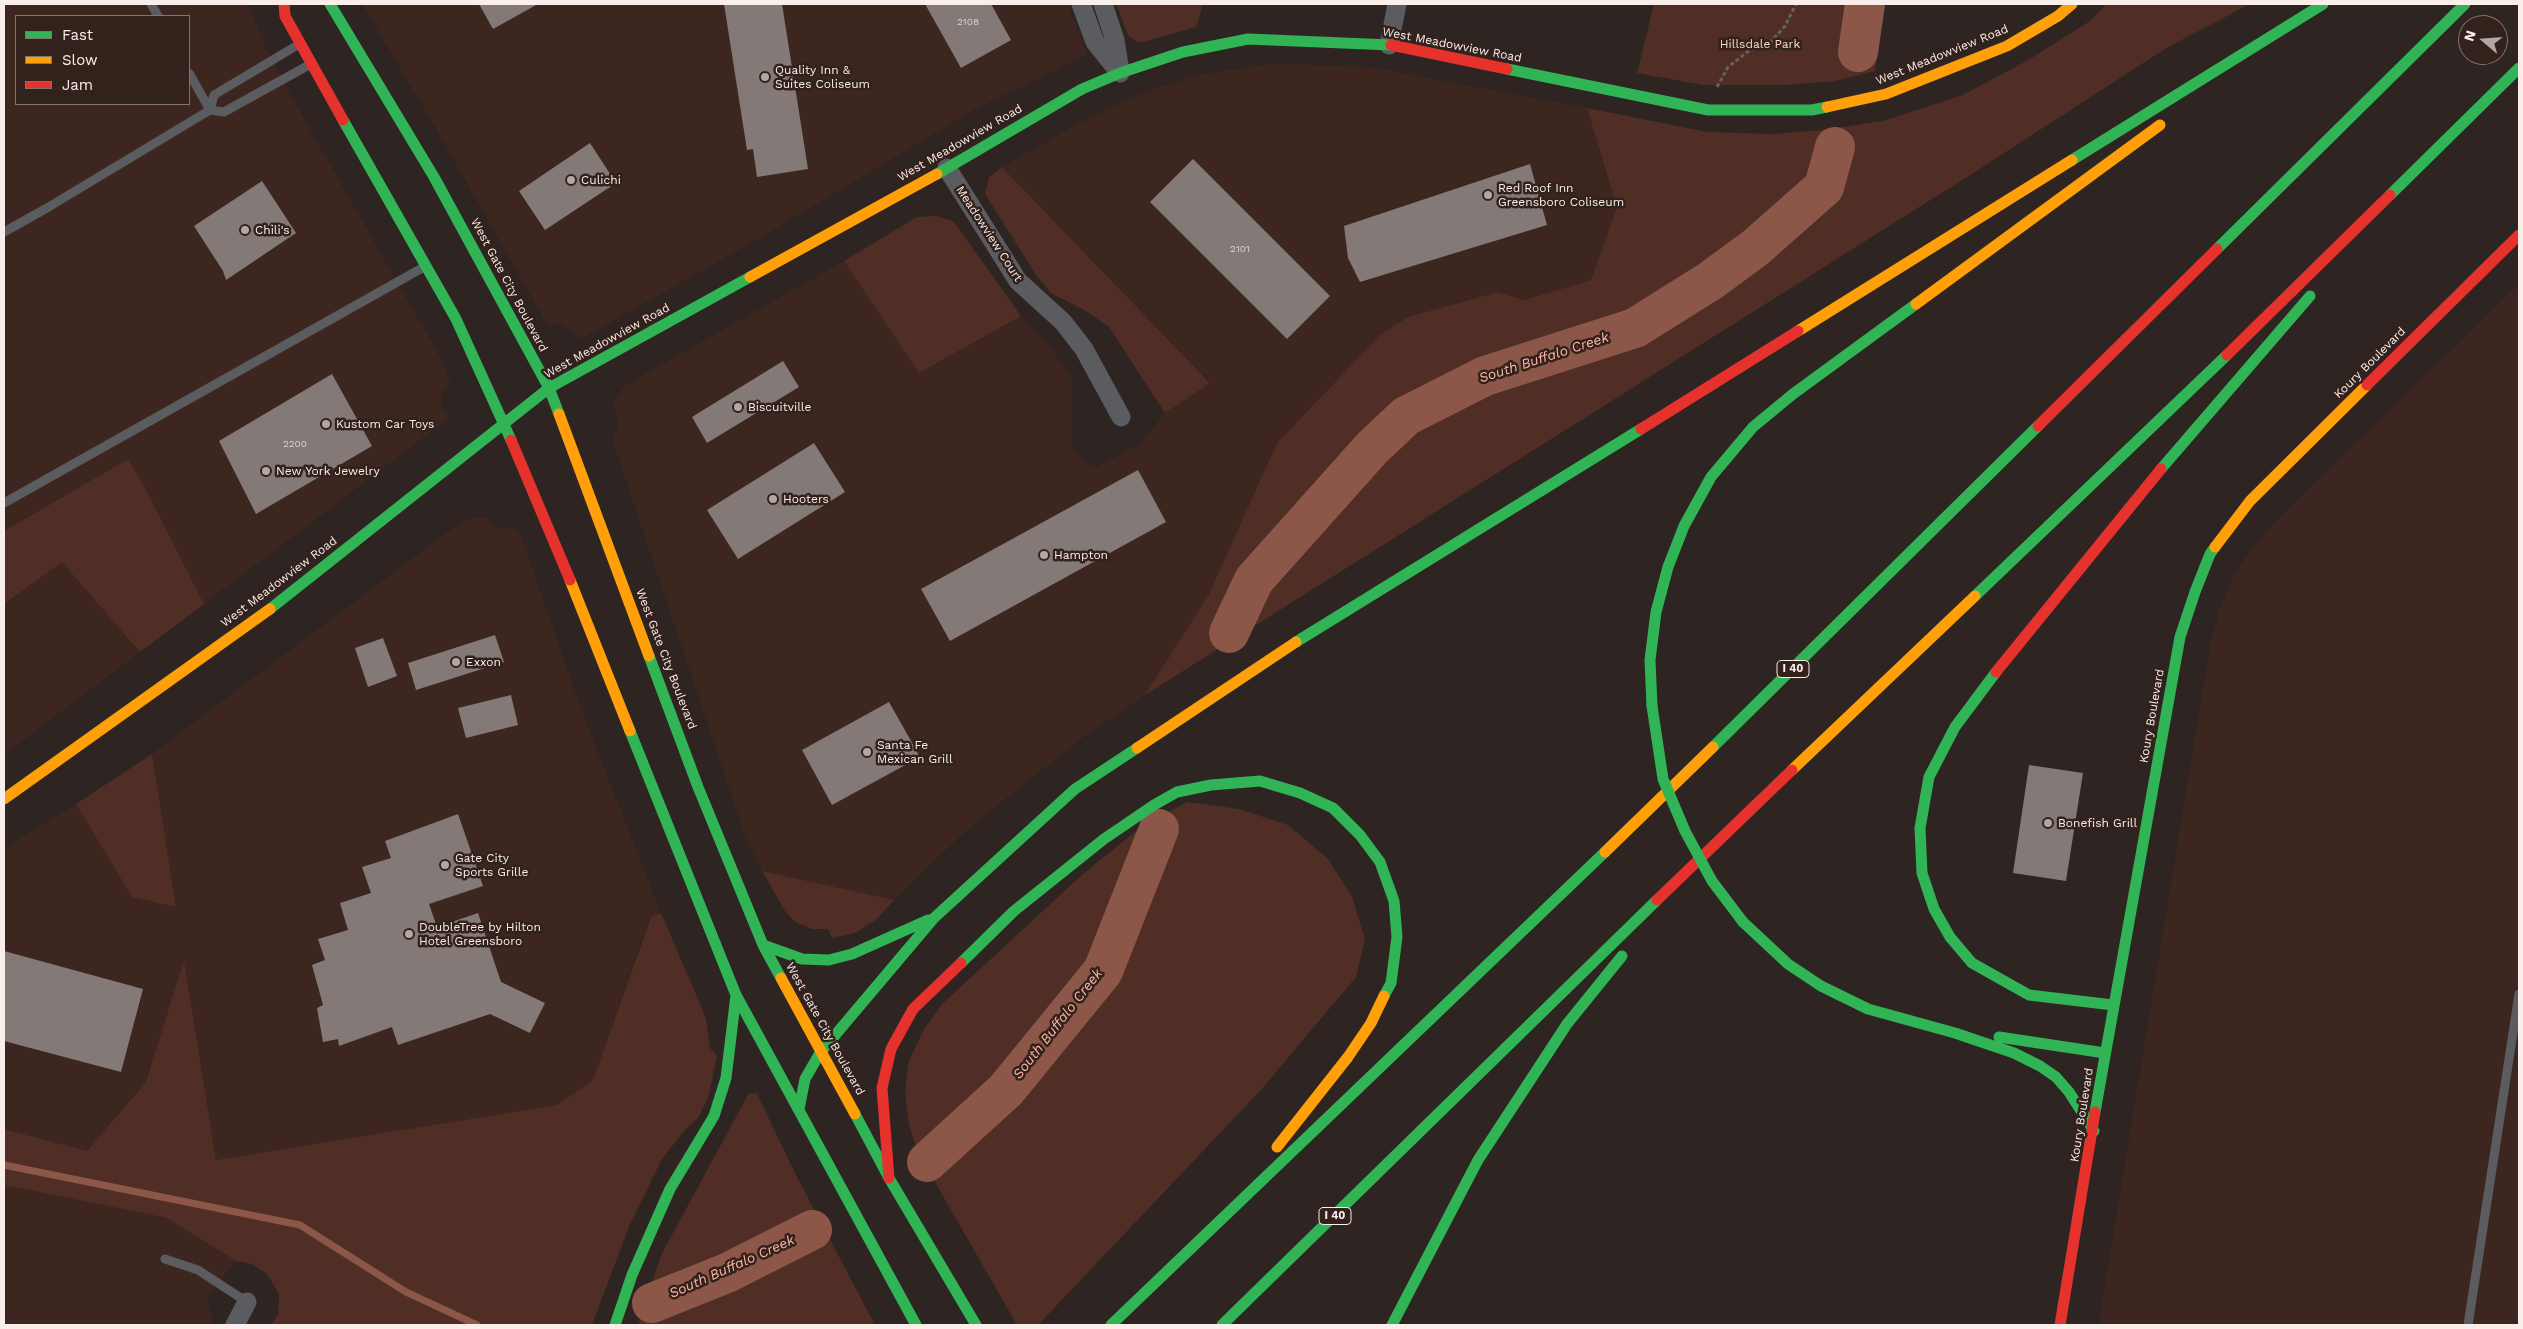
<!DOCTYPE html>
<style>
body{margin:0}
#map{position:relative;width:2523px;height:1329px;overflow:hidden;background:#2e2421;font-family:"Work Sans",sans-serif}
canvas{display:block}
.frame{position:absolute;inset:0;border:5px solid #faeeea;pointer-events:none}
.legend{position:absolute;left:15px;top:15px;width:175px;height:90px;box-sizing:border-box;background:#33211c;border:1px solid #83736e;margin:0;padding:6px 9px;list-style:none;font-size:15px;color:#faeeea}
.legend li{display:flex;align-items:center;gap:10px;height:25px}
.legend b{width:25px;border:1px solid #83736e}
.north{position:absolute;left:2458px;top:15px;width:50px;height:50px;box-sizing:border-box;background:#33211c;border:1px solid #83736e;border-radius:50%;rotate:288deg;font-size:14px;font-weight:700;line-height:20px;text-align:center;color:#faeeea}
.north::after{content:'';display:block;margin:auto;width:18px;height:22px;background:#b3a7a4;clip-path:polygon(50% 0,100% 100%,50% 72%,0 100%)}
</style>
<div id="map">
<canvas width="2523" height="1329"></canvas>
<div class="frame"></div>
<ul class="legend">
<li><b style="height:6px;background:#30b455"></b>Fast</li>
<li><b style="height:6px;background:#ff9f0a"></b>Slow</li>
<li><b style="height:6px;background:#e5322d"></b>Jam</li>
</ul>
<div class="north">N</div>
</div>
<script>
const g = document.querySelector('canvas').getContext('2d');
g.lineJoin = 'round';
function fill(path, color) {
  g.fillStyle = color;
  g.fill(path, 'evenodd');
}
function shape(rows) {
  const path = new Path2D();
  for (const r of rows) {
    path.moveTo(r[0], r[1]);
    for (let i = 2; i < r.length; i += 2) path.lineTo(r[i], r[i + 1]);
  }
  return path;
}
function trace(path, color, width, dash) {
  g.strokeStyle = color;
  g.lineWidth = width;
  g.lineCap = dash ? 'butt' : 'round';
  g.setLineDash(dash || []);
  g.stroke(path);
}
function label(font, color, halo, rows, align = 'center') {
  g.font = font + ' "Work Sans",sans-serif';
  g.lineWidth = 5;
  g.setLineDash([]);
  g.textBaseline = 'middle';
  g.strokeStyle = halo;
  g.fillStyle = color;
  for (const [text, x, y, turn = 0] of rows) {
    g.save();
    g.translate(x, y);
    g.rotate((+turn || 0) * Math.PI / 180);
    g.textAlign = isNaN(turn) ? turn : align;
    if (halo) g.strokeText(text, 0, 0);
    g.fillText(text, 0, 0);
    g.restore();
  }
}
const built = shape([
 [4,4,248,4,267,50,295,103,444,364,450,381,441,394,441,406,449,418,204,604,143,484,128,459,4,531],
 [16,16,189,16,189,104,16,104],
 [362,4,1068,4,1087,55,976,109,751,243,581,339,572,330,560,324,547,324,438,132],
 [1276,63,1376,68,1587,108,1617,207,1591,280,1524,300,1498,292,1408,317,1381,334,1277,443,1208,596,1145,695,1082,738,970,827,894,900,762,871,745,837,612,439,617,429,618,417,613,404,624,386,844,261,919,373,1021,316,1048,344,1072,379,1072,443,1076,453,1086,462,1097,467,1140,444,1165,413,1210,382,1002,167,1090,117,1151,90,1198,75],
 [2519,284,2519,1325,2098,1325,2211,642,2220,607,2233,577,2251,549,2280,517],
 [476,517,486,518,496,527,514,528,521,536,585,719,661,913,650,917,593,1080,557,1105,216,1160,184,961,146,1082,87,1151,4,1129,4,848,76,804,132,896,175,907,152,754,461,522],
 [62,561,140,652,4,755,4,604],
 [4,1185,167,1218,236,1261,207,1298,213,1322,210,1325,4,1325]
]);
const green = shape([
 [1116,4,1203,4,1196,27,1143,42,1135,41,1128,35],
 [1654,4,1882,4,1875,71,1835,81,1788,85,1703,85,1637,73],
 [2107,4,2250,4,2168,47,1967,177,1145,695,1208,596,1277,443,1381,334,1408,317,1498,292,1524,300,1591,280,1617,207,1587,108,1707,132,1773,134,1822,130,1883,121,1963,95,2030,59,2090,21],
 [1002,167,1210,383,1165,413,1109,327,1086,311,1051,293,1036,275,985,194,989,177],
 [936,216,953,221,1021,316,919,373,844,261,917,217],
 [128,459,143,484,204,604,140,652,62,562,4,604,4,531],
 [152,754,176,907,132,897,76,804],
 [1187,802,1239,809,1288,825,1328,859,1352,897,1365,939,1356,977,1260,1091,1038,1325,1017,1325,917,1151,909,1124,905,1092,908,1063,924,1029,942,1004,1084,873,1141,827],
 [762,871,894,900,877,919,855,933,832,938,828,929,812,929,795,922,785,911],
 [661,913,706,1018,710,1048,717,1056,709,1095,698,1118,685,1130,662,1159,630,1224,592,1325,271,1325,278,1315,279,1294,267,1274,252,1264,236,1261,167,1218,4,1185,4,1129,87,1151,146,1082,184,960,216,1160,557,1105,593,1080,651,917],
 [749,1093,757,1094,795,1173,875,1325,638,1325,661,1255]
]);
const stream = shape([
 [4,1165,300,1225,406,1292,477,1325]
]);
const river = shape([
 [1858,52,1865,4],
 [1229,633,1254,580,1372,448,1406,416,1485,376,1635,328,1710,281,1755,248,1824,187,1835,147],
 [927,1162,1006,1090,1103,971,1159,829],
 [652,1303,727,1273,812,1230]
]);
const building = shape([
 [479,4,538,4,493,29],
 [724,4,782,4,808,169,757,177,753,149,747,150],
 [925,4,991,4,1011,40,961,68],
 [590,143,616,183,545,230,519,191],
 [1193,159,1330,296,1287,339,1150,202],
 [1530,164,1547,225,1360,282,1348,258,1344,226],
 [262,181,296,233,226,280,223,271,194,226],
 [783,361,799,387,707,443,692,417],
 [332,374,372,446,256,514,219,441],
 [814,443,845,492,738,559,707,510],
 [1138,470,1166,522,950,641,921,589],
 [495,635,504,662,416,690,408,663],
 [383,638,397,676,368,687,355,648],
 [511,695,518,725,466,738,458,708],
 [889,702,920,757,832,805,802,750],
 [2029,765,2083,773,2066,881,2013,873],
 [458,814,483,886,429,904,437,927,478,913,501,982,545,1003,530,1033,490,1014,398,1045,392,1027,339,1046,338,1039,323,1042,317,1008,323,1005,312,965,325,960,318,939,348,930,340,903,371,893,362,867,391,858,385,841],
 [4,951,143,989,121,1072,4,1041]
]);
const path = shape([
 [1717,87,1728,67,1750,50,1770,43,1785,26,1796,4]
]);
const lane = shape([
 [151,4,158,16],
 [189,73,210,110],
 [210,110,214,95,296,46],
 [4,232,47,208,210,110,224,112,309,65],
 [4,503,424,267],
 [165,1259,198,1270,247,1302],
 [2468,1325,2519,994]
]);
const street = shape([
 [1081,4,1095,42,1120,73],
 [1103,4,1115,40,1120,71],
 [1389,45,1397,4],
 [947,168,1018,281,1063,322,1084,349,1121,417],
 [235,1325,247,1302]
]);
const fast = shape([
 [330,4,434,177,549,388,559,414],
 [1507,69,1708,110,1812,110,1827,107],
 [343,120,456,319,511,440],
 [2072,160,2323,4],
 [937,174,1082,89,1120,73,1183,52,1248,39,1391,45],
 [2390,195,2519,68],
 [2217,249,2465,4],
 [2161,469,2310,296],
 [1975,596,2227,355],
 [270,609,549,388,750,277],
 [1296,642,1641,429],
 [649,656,698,787,763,945,781,978],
 [1996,672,1955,727,1929,777,1920,828,1922,873,1934,909,1950,937,1972,963,2029,995,2113,1005],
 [1652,706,1650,660,1656,612,1668,567,1684,526,1711,477,1753,427,1793,394,1916,304],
 [630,731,736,995,916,1325],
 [1713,747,2038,426],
 [1743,922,1788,964,1821,986,1868,1009,1955,1033,2014,1053,2040,1066,2056,1077,2069,1092,2094,1131],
 [763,945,802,959,829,960,852,954,928,920],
 [961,963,1014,911,1104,839,1154,805,1177,792,1211,785,1260,781,1300,793,1333,808,1360,835,1380,862,1394,901,1397,937,1391,983,1384,996],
 [1999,1037,2105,1053],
 [799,1109,805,1079,820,1053,934,918,1075,789,1137,748],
 [2095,1112,2180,637,2195,592,2210,554,2215,547],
 [855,1114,889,1178,976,1325],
 [615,1325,632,1275,670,1189,714,1116,726,1078,736,995],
 [1111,1325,1605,852],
 [1222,1325,1657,900],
 [1392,1325,1478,1160,1567,1024,1622,956]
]);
const slow = shape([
 [1827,107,1886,94,2007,46,2058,16,2072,4],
 [750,277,937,174],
 [1916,304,2160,125],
 [1798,331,2072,160],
 [559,414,649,656],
 [2215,547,2250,501,2367,385],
 [570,580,630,731],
 [1137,748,1296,642],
 [1792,770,1975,596],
 [4,799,270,609],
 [1605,852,1713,747],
 [781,978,855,1114],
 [1277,1147,1348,1057,1371,1023,1384,996]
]);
const jam = shape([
 [284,4,285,16,343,120],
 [1391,45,1507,69],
 [2227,355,2390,195],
 [2367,385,2519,235],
 [2038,426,2217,249],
 [1641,429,1798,331],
 [511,440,570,580],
 [1996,672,2161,469],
 [1657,900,1792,770],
 [889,1178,882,1088,891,1049,913,1009,961,963],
 [2060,1325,2095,1112]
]);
const fastBridge = shape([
 [1652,706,1663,779,1685,831,1712,881,1743,922]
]);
const markers = [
 [765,77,5,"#b3a7a4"],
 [571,180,5,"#b3a7a4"],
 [1488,195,5,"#b3a7a4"],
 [245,230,5,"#b3a7a4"],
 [738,407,5,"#b3a7a4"],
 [326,424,5,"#b3a7a4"],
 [266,471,5,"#b3a7a4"],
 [773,499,5,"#b3a7a4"],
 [1044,555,5,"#b3a7a4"],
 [456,662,5,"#b3a7a4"],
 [867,752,5,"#b3a7a4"],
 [2048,823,5,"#b3a7a4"],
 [445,865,5,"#b3a7a4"],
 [409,934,5,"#b3a7a4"]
];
const numberNames = [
 ["2108",968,22],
 ["2101",1240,249],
 ["2200",295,444]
];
const shields = [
 [1793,669,32],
 [1335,1216,32]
];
const shieldNames = [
 ["I 40",1793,669],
 ["I 40",1335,1216]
];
const parkNames = [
 ["Hillsdale Park",1760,44]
];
const streetNames = [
 ["West Meadowview Road",1452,45,11],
 ["West Meadowview Road",1942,55,-22],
 ["West Meadowview Road",960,143,-30],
 ["Meadowview Court",989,234,57],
 ["West Gate City Boulevard",509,285,62],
 ["West Meadowview Road",607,341,-29],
 ["Koury Boulevard",2370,363,-45],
 ["West Meadowview Road",279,582,-37],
 ["West Gate City Boulevard",666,659,69],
 ["Koury Boulevard",2152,716,-80],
 ["West Gate City Boulevard",825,1029,61],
 ["Koury Boulevard",2082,1115,-81]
];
const poiNames = [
 ["Quality Inn &",775,70],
 ["Suites Coliseum",775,84],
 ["Culichi",581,180],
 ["Red Roof Inn",1498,188],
 ["Greensboro Coliseum",1498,202],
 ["Chili's",255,230],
 ["Biscuitville",748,407],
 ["Kustom Car Toys",336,424],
 ["New York Jewelry",276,471],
 ["Hooters",783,499],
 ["Hampton",1054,555],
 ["Exxon",466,662],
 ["Santa Fe",877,745],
 ["Mexican Grill",877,759],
 ["Bonefish Grill",2058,823],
 ["Gate City",455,858],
 ["Sports Grille",455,872],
 ["DoubleTree by Hilton",419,927],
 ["Hotel Greensboro",419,941]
];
const waterNames = [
 ["South Buffalo Creek",1544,358,-18],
 ["South Buffalo Creek",1058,1024,-52],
 ["South Buffalo Creek",732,1267,-24]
];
fill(built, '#3c261f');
fill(green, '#502e25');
trace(stream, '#8c5749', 7);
trace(river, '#8c5749', 40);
fill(building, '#837a77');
trace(path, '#646162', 3, [4, 2.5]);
trace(lane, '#5b5c60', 9);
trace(street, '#5b5c60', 19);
trace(fast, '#30b455', 11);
trace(slow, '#ff9f0a', 11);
trace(jam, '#e5322d', 11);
trace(fastBridge, '#30b455', 11);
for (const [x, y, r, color] of markers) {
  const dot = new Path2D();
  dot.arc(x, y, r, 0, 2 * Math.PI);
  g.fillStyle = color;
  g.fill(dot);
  trace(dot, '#33211c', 2);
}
label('10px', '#dcd1cd', null, numberNames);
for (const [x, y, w] of shields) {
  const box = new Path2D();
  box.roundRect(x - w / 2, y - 8.5, w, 17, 4);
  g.fillStyle = '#33211c';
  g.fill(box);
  trace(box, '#faeeea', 1);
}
label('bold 11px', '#faeeea', null, shieldNames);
label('12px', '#fad5cb', '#33211c', parkNames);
label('12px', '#faeeea', '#33211c', streetNames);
label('12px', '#faeeea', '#33211c', poiNames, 'left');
label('italic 14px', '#feb8a4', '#33211c', waterNames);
</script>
